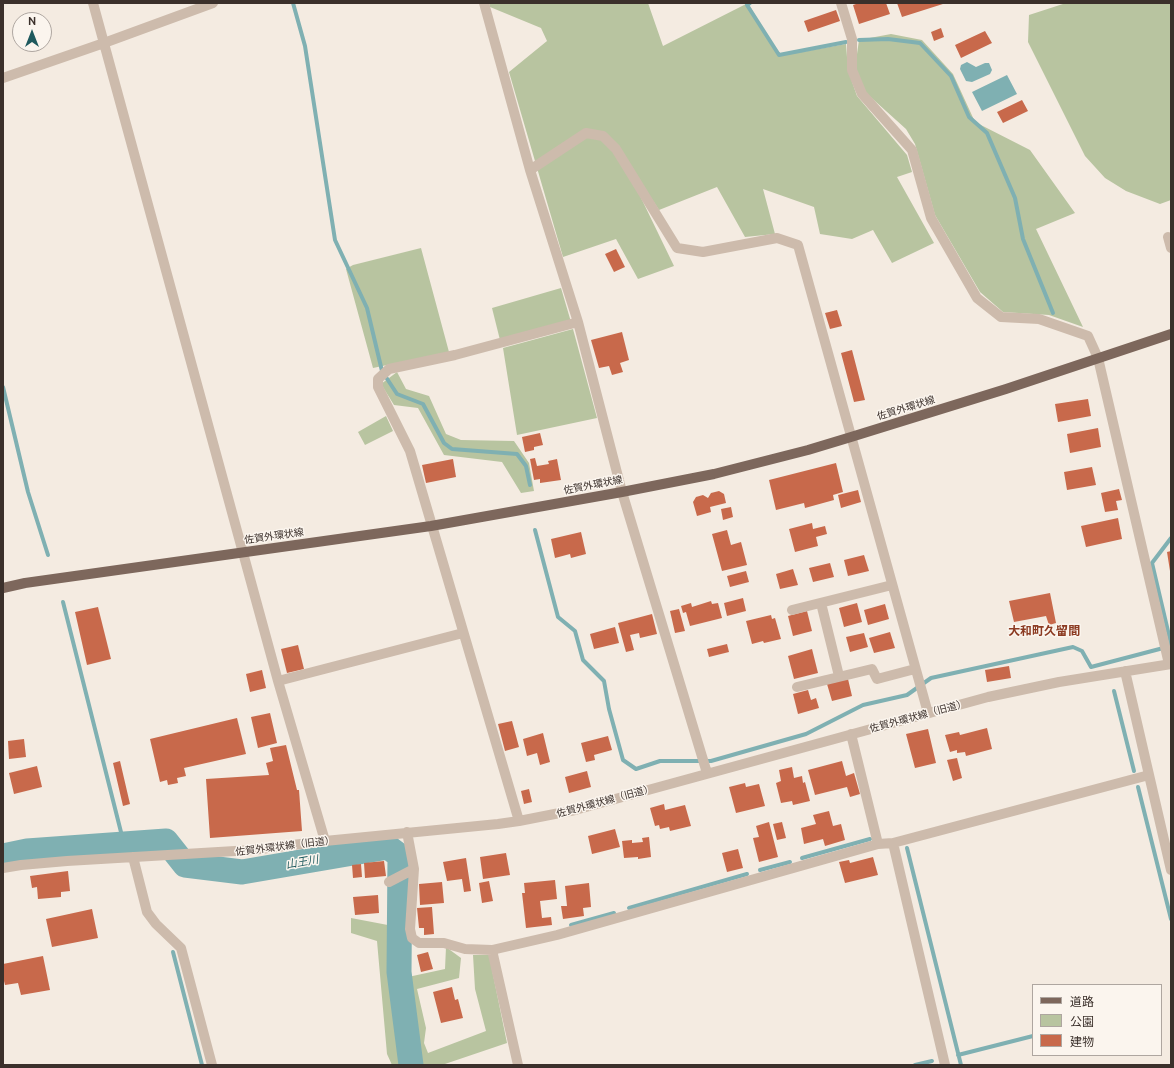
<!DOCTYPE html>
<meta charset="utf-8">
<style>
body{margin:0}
#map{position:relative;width:1174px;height:1068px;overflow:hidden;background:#f4ebe1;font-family:Ubuntu,"Noto Sans JP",sans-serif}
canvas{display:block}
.frame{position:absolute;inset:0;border:4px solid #3b302b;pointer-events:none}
.legend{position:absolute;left:1032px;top:984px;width:130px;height:72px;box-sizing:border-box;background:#fbf5ee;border:1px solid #aea6a0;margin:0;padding:5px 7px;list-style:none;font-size:12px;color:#3b302b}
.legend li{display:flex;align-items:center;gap:8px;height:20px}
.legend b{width:20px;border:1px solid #aea6a0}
.north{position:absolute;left:12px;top:12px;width:40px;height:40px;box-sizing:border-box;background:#fbf5ee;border:1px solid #aea6a0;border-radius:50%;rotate:0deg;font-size:11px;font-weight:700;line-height:16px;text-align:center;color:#3b302b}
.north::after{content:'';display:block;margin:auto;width:14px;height:18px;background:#1f5a5e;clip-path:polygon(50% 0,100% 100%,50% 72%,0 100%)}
</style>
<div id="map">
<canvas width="1174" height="1068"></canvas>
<div class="frame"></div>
<ul class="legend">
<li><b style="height:5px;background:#7d675c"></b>道路</li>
<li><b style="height:11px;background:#b8c4a0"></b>公園</li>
<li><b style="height:11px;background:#c8694b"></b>建物</li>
</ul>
<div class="north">N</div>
</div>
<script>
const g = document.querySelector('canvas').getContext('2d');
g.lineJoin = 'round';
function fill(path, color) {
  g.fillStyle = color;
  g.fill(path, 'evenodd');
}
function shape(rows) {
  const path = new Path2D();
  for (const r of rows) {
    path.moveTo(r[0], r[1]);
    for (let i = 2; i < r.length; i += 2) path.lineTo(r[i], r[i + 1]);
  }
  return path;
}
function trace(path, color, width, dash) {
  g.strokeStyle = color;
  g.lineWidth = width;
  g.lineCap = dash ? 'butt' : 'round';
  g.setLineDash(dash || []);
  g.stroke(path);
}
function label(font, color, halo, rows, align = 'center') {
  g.font = font + ' Ubuntu,"Noto Sans JP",sans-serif';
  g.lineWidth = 3;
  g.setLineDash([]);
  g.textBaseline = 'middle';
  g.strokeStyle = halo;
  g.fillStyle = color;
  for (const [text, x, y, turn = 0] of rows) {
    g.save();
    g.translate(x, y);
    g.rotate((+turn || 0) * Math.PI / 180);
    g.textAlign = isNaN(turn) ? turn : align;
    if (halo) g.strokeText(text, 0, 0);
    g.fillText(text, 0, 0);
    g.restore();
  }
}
const green = shape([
 [489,3,648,3,663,46,748,3,779,56,846,44,848,70,857,96,907,155,912,172,897,177,934,243,892,263,873,230,852,239,820,234,814,207,763,189,775,234,745,237,717,187,659,210,614,142,674,266,638,279,616,239,563,257,509,72,547,41,541,28,490,7],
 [1066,3,1171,3,1171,200,1160,204,1126,191,1105,178,1085,156,1028,42,1029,15],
 [891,34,922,40,953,74,975,122,1030,150,1075,213,1036,229,1083,327,1049,315,1003,312,980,292,935,215,915,144,906,129,866,93,855,68,859,40],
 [421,248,449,352,373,368,346,269,353,265],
 [561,288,571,322,500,340,492,308],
 [573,329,597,418,517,435,503,348],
 [397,372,406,389,429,396,446,434,461,440,514,441,529,463,534,491,521,493,502,462,444,455,418,408,394,405,381,384],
 [386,416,393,431,365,445,358,432],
 [351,918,393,926,395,1028,406,1065,392,1065,387,1054,377,941,351,933],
 [446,947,461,958,459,978,417,989,426,1028,424,1043,428,1053,486,1031,475,989,473,955,489,955,507,1043,442,1065,417,1065,416,1062,412,1034,408,977,445,969]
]);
const water = shape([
 [967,62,976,67,985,63,989,63,992,70,990,74,972,82,966,81,960,69,961,65],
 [1007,75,1017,94,982,111,972,92]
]);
const stream = shape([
 [293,3,305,46,335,240,367,308,382,371,397,394,423,404,444,443,452,449,517,454,526,466,530,485],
 [750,3,747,5,779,55,846,42],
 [859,40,888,39,920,43,951,76,969,117,987,133,1015,198,1023,239,1053,313],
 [3,387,28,492,48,555],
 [535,530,558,617,575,631,583,660,604,681,609,709,623,760,636,769,660,761,711,761,806,734,863,705,907,695,931,678,1073,647,1082,651,1091,667,1171,646],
 [1171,538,1152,563,1171,644],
 [63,602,124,844],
 [1114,691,1134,771],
 [1138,787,1171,919],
 [907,848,961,1065],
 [802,858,870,839],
 [760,870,790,862],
 [629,908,747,874],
 [571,925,614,913],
 [173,952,202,1065],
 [958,1055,1033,1036],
 [915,1065,932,1061]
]);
const river = shape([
 [3,856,27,851,166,841,185,865,242,872,388,847,400,856,399,972,411,1065]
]);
const building = shape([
 [859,3,886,3,890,14,859,24,853,5],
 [897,3,946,3,902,17],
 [836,10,840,21,808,32,804,21],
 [941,28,944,37,934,41,931,32],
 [985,31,992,43,961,58,955,45],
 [1022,100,1028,111,1003,123,997,112],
 [616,249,625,267,614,272,605,254],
 [837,310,842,326,830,329,825,313],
 [622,332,629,360,620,363,623,372,612,375,609,366,599,368,591,340],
 [852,350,865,400,854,402,841,353],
 [1088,399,1091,416,1058,422,1055,404],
 [1098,428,1101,447,1070,453,1067,434],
 [540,433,543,445,534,447,534,450,525,452,522,437],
 [535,458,537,466,549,464,548,461,557,459,561,480,540,483,540,479,534,480,530,459],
 [453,459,456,477,426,483,422,465],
 [836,463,843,492,833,495,834,500,805,508,804,503,776,510,769,480],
 [1092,467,1096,485,1067,490,1064,472],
 [1119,489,1122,500,1116,501,1118,510,1105,512,1101,493],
 [858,490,861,502,841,508,838,495],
 [719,491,724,494,726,503,710,507,711,512,697,516,693,502,696,497,703,495,708,498,711,493],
 [731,507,733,517,723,520,721,509],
 [1118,518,1122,539,1086,547,1081,526],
 [812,523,813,529,825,526,827,534,816,537,818,546,795,552,789,529],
 [727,530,731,545,741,542,747,565,722,571,712,534],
 [581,532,586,554,571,558,570,554,555,558,551,539],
 [1171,551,1171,571,1170,571,1167,552],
 [864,555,869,571,848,576,844,560],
 [830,563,834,577,813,582,809,568],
 [793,569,798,585,780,589,776,574],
 [746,571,749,582,730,587,727,576],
 [1050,593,1056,623,1049,625,1046,616,1014,622,1009,601],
 [743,598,746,611,727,616,724,603],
 [711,601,712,604,718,603,722,618,690,626,686,612,683,613,681,606,691,603,692,607],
 [857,603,862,622,844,627,839,608],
 [885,604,889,619,868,625,864,610],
 [98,607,111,659,87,665,75,612],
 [679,609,685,631,675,633,670,611],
 [807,611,812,631,793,636,788,616],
 [652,614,657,634,640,638,639,633,630,635,634,650,626,652,618,623],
 [771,615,772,619,775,618,781,639,764,643,763,641,752,644,746,621],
 [615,627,619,643,594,649,590,634],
 [890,632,895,648,874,653,869,638],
 [864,633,868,647,850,652,846,637],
 [727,644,729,652,709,657,707,649],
 [298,645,304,669,287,673,281,649],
 [812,649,818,673,794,679,788,656],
 [1009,666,1011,678,987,682,985,670],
 [262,670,266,688,250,692,246,674],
 [848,679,852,696,832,701,827,684],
 [808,690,811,700,816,698,819,708,798,714,793,694],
 [270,713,277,743,258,748,251,717],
 [237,718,246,754,184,768,186,776,177,778,178,783,168,785,167,780,160,782,150,739],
 [512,721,519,747,505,751,498,724],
 [987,728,992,749,966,756,965,752,957,753,957,750,950,752,945,735,959,732,960,735],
 [928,729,936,763,915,768,906,734],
 [543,733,550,762,540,765,537,753,527,756,523,739],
 [608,736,612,750,594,755,595,760,586,762,581,743],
 [24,739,26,757,9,759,8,741],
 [286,745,297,790,299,790,302,831,210,838,206,779,269,775,266,763,273,761,270,748],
 [957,758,962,778,953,781,947,760],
 [120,761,130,804,123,806,113,763],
 [842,761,846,776,854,773,860,794,850,797,847,787,815,795,808,770],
 [37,766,42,787,14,794,9,773],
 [792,767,794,778,802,776,803,783,805,782,810,801,793,805,792,801,781,803,776,783,781,781,779,770],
 [587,771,591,787,569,793,565,777],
 [745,783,746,787,759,784,765,806,736,813,729,787],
 [529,789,532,802,524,804,521,791],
 [664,804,665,810,685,805,691,826,670,831,669,827,660,829,659,825,655,826,650,808],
 [829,811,833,826,841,824,845,840,825,846,823,839,804,844,801,828,816,824,813,815],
 [769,822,778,857,759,862,753,838,759,837,756,826],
 [782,822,786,838,777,840,773,824],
 [615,829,620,847,592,854,588,836],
 [649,837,651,857,638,859,638,857,624,858,622,841,632,840,632,843,643,842,642,838],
 [738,849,743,868,727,872,722,853],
 [506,853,510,875,483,879,480,857],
 [873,857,878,875,845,883,839,862,849,860,850,863],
 [466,858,471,891,464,892,462,879,447,881,443,862],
 [384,861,386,876,365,878,364,863],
 [361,864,362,877,353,878,352,865],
 [68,871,70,891,61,892,61,897,38,899,37,887,32,888,30,876],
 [555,880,557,899,540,901,542,918,551,917,552,925,526,928,522,893,525,893,524,883],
 [489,881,493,901,482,903,479,883],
 [442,882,444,903,420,905,419,884],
 [589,883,591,907,583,908,584,916,563,919,561,906,567,906,565,886],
 [378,895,379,913,355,915,353,897],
 [432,907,434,934,424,935,424,928,419,928,417,908],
 [92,909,98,938,52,947,46,919],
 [428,952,433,969,421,972,417,955],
 [43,956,50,990,21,995,18,983,5,985,3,977,3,964],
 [452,987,455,1000,458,999,463,1018,441,1023,433,992]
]);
const minor = shape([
 [93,3,278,681,325,841],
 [484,3,530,170,578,322,622,492,707,773],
 [841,3,852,39,852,70,862,94,912,150,931,218,977,298,1001,317,1039,319,1088,336,1098,358,1169,664],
 [3,78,104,43,213,3],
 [530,170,586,133,603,136,616,149,677,248,703,252,777,238,798,245,928,713],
 [1168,237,1171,248],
 [821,603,839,676],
 [792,610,892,585],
 [1125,671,1171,870],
 [278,681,463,633],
 [797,687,872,669,877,679,915,669],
 [851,734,878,844],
 [519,821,410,451,378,387,378,379,389,369,455,355,578,322],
 [407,832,414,869,410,929,412,938,419,943,444,943,465,949,492,950,557,935,878,844,893,843,1149,775],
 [893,843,945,1065],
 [133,857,147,912,156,924,181,948,212,1065],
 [3,868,21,865,67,861,252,850,325,841,498,824,519,821,575,810,988,697,1059,682,1171,664],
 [389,882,414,869],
 [492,950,518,1065]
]);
const major = shape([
 [3,588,25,583,431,526,622,492,714,474,808,450,851,437,1006,389,1171,334]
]);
const streetNames = [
 ["佐賀外環状線",906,408,-17],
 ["佐賀外環状線",593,485,-11],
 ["佐賀外環状線",274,536,-8],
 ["佐賀外環状線（旧道）",918,716,-15],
 ["佐賀外環状線（旧道）",605,801,-15],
 ["佐賀外環状線（旧道）",285,846,-7]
];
const waterNames = [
 ["山王川",302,862,-10]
];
const quarterNames = [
 ["大和町久留間",1044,631]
];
fill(green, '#b8c4a0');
fill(water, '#7fb0b2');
trace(stream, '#7fb0b2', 4);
trace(river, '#7fb0b2', 25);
fill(building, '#c8694b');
trace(minor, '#cdbbac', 10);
trace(major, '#7d675c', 10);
label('10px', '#3b302b', '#fbf5ee', streetNames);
label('italic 11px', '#1f5a5e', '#fbf5ee', waterNames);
label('bold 12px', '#8c3b22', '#fbf5ee', quarterNames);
</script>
